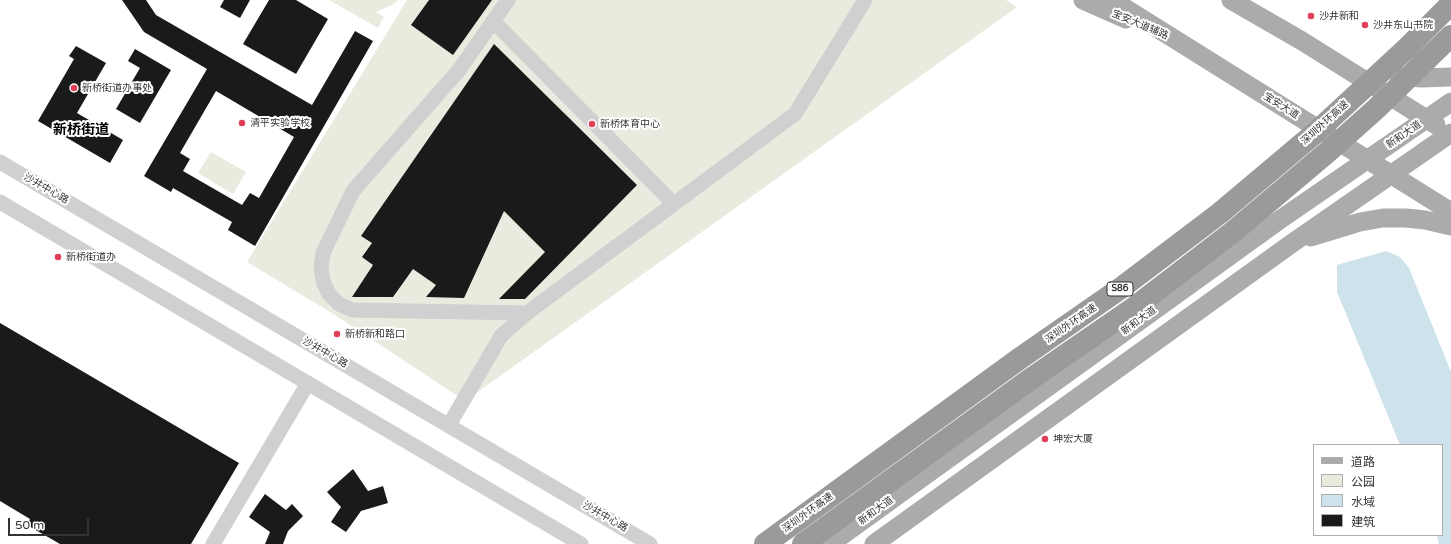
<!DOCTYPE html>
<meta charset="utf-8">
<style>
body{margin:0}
#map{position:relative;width:1451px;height:544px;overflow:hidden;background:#fff;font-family:"Varela Round","Noto Sans SC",sans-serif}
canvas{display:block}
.legend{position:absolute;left:1313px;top:444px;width:130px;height:92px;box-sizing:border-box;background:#fff;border:1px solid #adadad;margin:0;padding:5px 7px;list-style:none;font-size:12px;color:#333}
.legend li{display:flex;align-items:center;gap:8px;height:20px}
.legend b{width:20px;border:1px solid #adadad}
.scale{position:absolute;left:8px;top:518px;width:81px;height:18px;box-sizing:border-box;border:2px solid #333;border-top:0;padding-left:5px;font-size:12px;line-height:14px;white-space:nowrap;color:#333;-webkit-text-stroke:3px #fff;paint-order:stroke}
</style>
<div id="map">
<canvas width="1451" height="544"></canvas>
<ul class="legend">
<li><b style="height:5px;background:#ababab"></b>道路</li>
<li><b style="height:11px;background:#e7ecdf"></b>公园</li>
<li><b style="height:11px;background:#cde2eb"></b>水域</li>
<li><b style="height:11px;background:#1a1a1a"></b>建筑</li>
</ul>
<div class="scale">50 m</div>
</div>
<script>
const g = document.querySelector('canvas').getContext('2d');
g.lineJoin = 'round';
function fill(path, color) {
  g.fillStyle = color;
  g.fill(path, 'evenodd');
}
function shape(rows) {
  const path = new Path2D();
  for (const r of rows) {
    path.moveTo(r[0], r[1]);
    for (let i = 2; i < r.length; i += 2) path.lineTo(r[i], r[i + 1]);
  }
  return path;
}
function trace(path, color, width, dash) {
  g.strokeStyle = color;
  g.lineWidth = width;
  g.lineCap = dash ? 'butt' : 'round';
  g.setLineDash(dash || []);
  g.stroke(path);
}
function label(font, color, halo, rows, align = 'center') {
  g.font = font + ' "Varela Round","Noto Sans SC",sans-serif';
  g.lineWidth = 4;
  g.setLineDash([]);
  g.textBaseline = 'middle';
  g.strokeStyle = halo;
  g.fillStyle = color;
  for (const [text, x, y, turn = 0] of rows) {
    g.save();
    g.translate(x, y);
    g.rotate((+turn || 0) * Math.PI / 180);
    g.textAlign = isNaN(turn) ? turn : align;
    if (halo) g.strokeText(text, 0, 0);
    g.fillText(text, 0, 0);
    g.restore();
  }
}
const green = shape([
 [329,0,398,0,392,5,376,12,384,17,378,28],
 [407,0,1006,0,1017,7,465,401,335,315,247,262],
 [211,152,246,172,233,194,198,173]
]);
const water = shape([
 [1386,251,1400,257,1409,268,1451,372,1451,544,1439,544,1437,535,1442,535,1442,445,1400,445,1337,292,1337,265]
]);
const building = shape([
 [122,0,146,0,156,15,312,105,355,31,373,41,255,246,228,230,232,222,173,188,171,192,144,176,207,69,144,32],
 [216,91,294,137,259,198,250,193,242,205,183,171,190,159,180,153],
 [224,0,250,0,240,18,220,7],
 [269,0,296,0,328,19,296,74,243,44],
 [429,0,492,0,453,55,411,25],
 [494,44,637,185,525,299,499,299,545,252,504,211,464,298,426,297,436,285,413,269,393,297,352,297,373,265,362,257,372,243,361,236],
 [76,46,106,63,77,113,123,140,110,163,38,121,74,59,69,56],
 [135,49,171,70,140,123,116,109,140,68,128,61],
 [0,323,239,463,191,544,60,544,27,525,30,519,0,501],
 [353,469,368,491,383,486,388,503,361,511,346,532,331,522,341,507,327,492],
 [265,494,286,510,292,504,303,516,288,531,283,544,265,544,270,532,249,517]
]);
const minor = shape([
 [508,0,459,70,353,191,323,253,321,267,323,281,329,294,339,304,352,310,527,313,795,114,865,0],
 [493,21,674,204],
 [0,162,650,544],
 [0,202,581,544],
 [449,425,501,336,527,313],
 [213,544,308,383]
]);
const major = shape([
 [1083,0,1126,19],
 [1112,0,1451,212],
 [1231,0,1302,41,1436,125],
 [1399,76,1421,78,1451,77],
 [1311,237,1360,222,1383,218,1406,218,1425,220,1451,226],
 [830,544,1278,221,1451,102],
 [874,544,1291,244,1451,133]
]);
const highwayBridge = shape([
 [765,544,1019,359,1121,288,1220,213,1315,133,1407,48,1451,4],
 [803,544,1032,378,1135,307,1234,231,1330,150,1377,108,1451,36]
]);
const markers = [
 [1311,16,4,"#e13e58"],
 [1365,25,4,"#e13e58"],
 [74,88,4,"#e13e58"],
 [242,123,4,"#e13e58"],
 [592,124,4,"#e13e58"],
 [58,257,4,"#e13e58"],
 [337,334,4,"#e13e58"],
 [1045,439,4,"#e13e58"]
];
const shields = [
 [1120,289,26]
];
const shieldNames = [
 ["S86",1120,289]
];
const poiNames = [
 ["沙井新和",1319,16],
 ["沙井东山书院",1373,25],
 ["新桥街道办事处",82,88],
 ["清平实验学校",250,123],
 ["新桥体育中心",600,124],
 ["新桥街道办",66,257],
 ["新桥新和路口",345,334],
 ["坤宏大厦",1053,439]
];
const streetNames = [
 ["宝安大道辅路",1140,25,23],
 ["宝安大道",1281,106,32],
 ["深圳外环高速",1325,123,-42],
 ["新和大道",1404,135,-35],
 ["沙井中心路",46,189,30],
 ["新和大道",1139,321,-36],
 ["深圳外环高速",1071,324,-35],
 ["沙井中心路",325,353,30],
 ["新和大道",876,511,-36],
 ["深圳外环高速",808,513,-36],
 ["沙井中心路",605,517,30]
];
const districtNames = [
 ["新桥街道",81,130]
];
fill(green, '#e7ecdf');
fill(water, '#cde2eb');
fill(building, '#1a1a1a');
trace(minor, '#d0d0d0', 15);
trace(major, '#ababab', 19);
trace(highwayBridge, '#9a9a9a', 22);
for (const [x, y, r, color] of markers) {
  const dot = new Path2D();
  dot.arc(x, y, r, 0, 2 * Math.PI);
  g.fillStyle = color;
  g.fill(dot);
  trace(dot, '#fff', 1.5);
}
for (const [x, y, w] of shields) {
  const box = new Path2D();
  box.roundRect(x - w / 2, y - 7, w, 14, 3);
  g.fillStyle = '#fff';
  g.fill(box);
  trace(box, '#333', 1);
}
label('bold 9px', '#333', null, shieldNames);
label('10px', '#333', '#fff', poiNames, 'left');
label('10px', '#333', '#fff', streetNames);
label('bold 14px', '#000', '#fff', districtNames);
</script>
